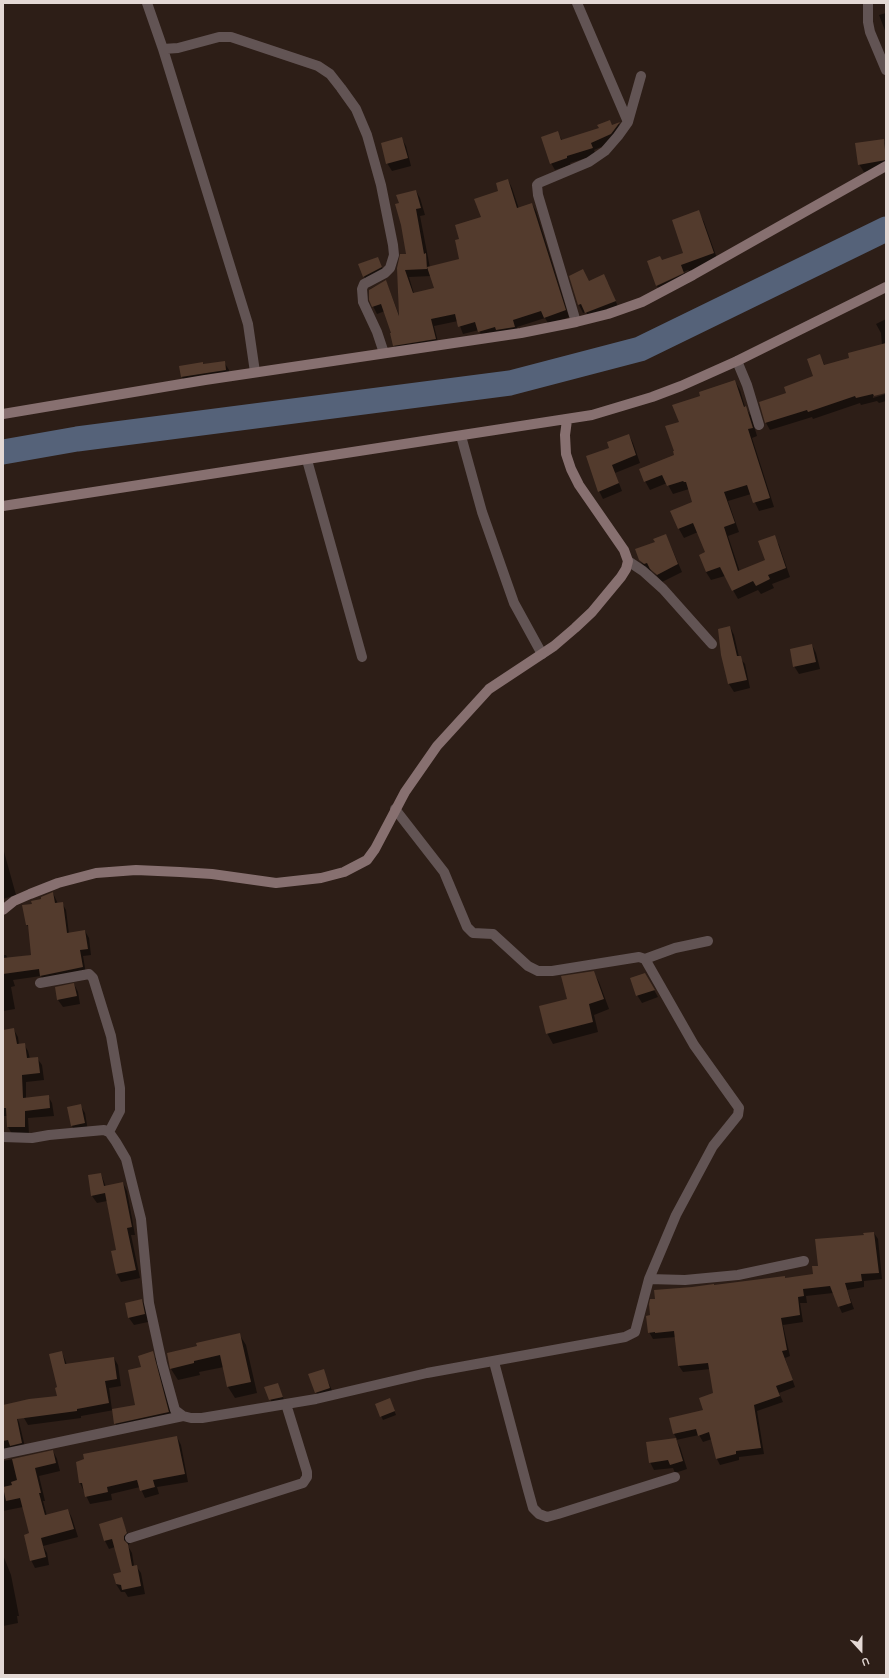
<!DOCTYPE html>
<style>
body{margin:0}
#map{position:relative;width:889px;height:1678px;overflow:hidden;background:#2d1e17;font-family:Karla,sans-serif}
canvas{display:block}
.frame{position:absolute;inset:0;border:4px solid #e4d9d5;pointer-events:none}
.north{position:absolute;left:841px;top:1630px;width:40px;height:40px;-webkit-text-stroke:3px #2d1e17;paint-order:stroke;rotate:159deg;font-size:11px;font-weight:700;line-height:16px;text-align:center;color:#e4d9d5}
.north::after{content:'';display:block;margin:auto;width:14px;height:18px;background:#e4d9d5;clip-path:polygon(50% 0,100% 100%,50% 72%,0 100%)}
</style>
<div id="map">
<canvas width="889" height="1678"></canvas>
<div class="frame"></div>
<div class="north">U</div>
</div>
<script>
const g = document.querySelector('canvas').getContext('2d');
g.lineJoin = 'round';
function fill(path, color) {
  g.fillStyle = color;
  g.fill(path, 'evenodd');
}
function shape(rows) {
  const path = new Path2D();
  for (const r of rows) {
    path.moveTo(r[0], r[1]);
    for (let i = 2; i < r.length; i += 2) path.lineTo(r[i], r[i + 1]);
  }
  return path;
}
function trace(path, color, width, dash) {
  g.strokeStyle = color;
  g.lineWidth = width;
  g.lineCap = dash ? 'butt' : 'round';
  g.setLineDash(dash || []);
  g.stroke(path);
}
const shadow = shape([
 [886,13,886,33,879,15],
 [610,121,612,126,619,124,623,130,615,141,594,150,596,155,570,163,571,165,555,170,551,163,557,132,562,140,600,129],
 [402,139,406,146,411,166,392,171,387,163],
 [883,140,886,145,886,168,864,172,859,164],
 [508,180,512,188,519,209,532,204,536,211,569,317,549,325,545,318,517,327,519,334,483,339,479,330,463,334,458,321,434,326,439,346,398,352,394,345,392,333,385,311,377,314,370,300,370,289,386,281,399,315,398,268,407,255,400,204,416,191,420,198,425,215,420,216,430,268,460,260,461,240,482,218],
 [431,276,435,289,414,294,409,277],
 [698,211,704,222,719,264,686,275,689,283,663,296,657,286,689,271,688,270,657,284,657,286,648,262,662,261,684,253],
 [378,258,385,275,368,285,359,264],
 [570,276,589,282,608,283,619,309,591,320,586,312,583,313,579,305],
 [886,319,886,392,873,396,873,398,886,394,886,401,879,403,877,401,861,405,860,403,813,419,812,417,770,430,766,423,760,402,787,393,814,377,820,355,825,366,850,359,882,345,881,333,876,324],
 [224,362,229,370,230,378,187,385,182,377,180,367],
 [735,381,740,390,745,407,751,416,757,436,752,438,774,507,759,511,751,494,728,501,739,532,728,536,740,572,767,561,774,537,779,545,790,577,772,584,774,588,761,594,758,590,738,599,725,576,711,580,706,572,706,553,698,532,684,538,679,529,672,511,694,503,689,489,673,494,667,483,650,490,645,481,676,455,680,423,701,396],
 [629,435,633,443,640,463,615,473,622,491,603,499,599,491,610,448],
 [666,535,682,572,662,582,652,570,649,571,645,568,640,560,656,543],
 [730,627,734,635,739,657,745,664,750,688,734,692,729,684,722,655],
 [812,645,816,653,820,669,799,674,794,666],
 [3,848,16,895,3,899],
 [53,893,58,904,62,903,66,910,69,934,85,931,89,938,91,955,83,956,86,974,45,983,41,976,13,980,15,986,11,987,15,1009,3,1011,3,955,6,955,8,959,32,955,29,928,27,925,33,905],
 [593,972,599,982,609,1009,594,1015,598,1032,553,1044,547,1033,569,999],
 [645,974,658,997,642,1003,637,995],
 [74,984,78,992,80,1004,63,1007,58,1000],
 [14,1030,18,1037,19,1045,24,1044,28,1051,30,1059,37,1058,42,1065,44,1080,26,1082,26,1098,48,1096,52,1103,54,1116,28,1118,29,1134,12,1134,8,1127,8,1116,3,1116,3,1031],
 [80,1105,85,1113,88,1131,76,1134,72,1126,68,1108],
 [101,1174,106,1187,123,1183,127,1191,135,1235,131,1235,140,1278,121,1282,117,1274,113,1252,117,1251,107,1201,97,1203,92,1196,89,1176],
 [874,1233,878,1239,882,1279,864,1281,864,1287,847,1290,854,1309,842,1313,833,1293,806,1296,807,1303,800,1303,803,1322,783,1325,790,1356,785,1358,795,1387,779,1393,783,1402,757,1411,764,1454,739,1457,739,1460,720,1465,717,1459,712,1439,703,1442,699,1435,676,1440,680,1447,687,1469,675,1473,673,1468,654,1470,650,1462,647,1443,677,1439,674,1434,705,1411,714,1393,710,1369,683,1372,679,1366,676,1337,653,1339,649,1332,714,1286,814,1275,819,1266,865,1236],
 [142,1300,146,1308,148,1322,134,1325,129,1318],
 [239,1334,246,1345,257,1393,235,1398,228,1387,224,1367,199,1372,200,1375,178,1380,171,1369,168,1354,198,1347],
 [62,1352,67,1365,114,1358,118,1365,121,1386,109,1388,112,1410,136,1406,142,1367,152,1353,158,1362,174,1422,121,1433,115,1423,114,1410,81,1416,81,1418,28,1425,24,1418,58,1396],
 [323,1370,334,1395,320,1400,316,1392],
 [278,1384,284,1400,272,1403,266,1388],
 [390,1400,396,1415,383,1420,381,1416],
 [15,1414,19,1422,26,1451,3,1458,3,1417],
 [177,1437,181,1445,188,1482,157,1487,159,1494,145,1498,140,1487,111,1494,112,1500,90,1504,80,1483],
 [53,1451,57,1459,60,1471,39,1476,45,1501,43,1501,47,1516,68,1510,72,1518,78,1537,43,1546,47,1553,49,1565,35,1568,31,1560,37,1547,23,1507,3,1511,3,1461],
 [121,1518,131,1541,128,1546,132,1553,134,1566,136,1566,141,1573,145,1594,128,1597,125,1592,121,1592,116,1584,122,1573,115,1547,109,1549,105,1541,100,1525],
 [3,1555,11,1575,19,1616,17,1616,18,1623,3,1626]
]);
const river = shape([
 [3,452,77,439,510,383,640,349,886,229]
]);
const building = shape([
 [610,120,612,125,620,122,611,134,591,143,593,148,567,156,567,158,550,164,541,137,558,131,561,140,599,128,597,125],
 [402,137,408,158,386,164,381,143],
 [884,139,886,160,858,165,855,143],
 [508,179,517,208,532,203,566,310,544,318,541,311,513,320,515,327,496,330,495,327,478,332,475,322,458,327,455,314,431,319,436,339,393,346,390,333,391,333,381,304,372,307,369,300,369,290,386,280,399,316,397,268,400,254,406,254,401,225,395,204,399,203,396,195,416,190,421,208,416,209,424,254,426,253,427,269,405,270,413,293,434,288,427,267,459,259,455,240,459,239,455,225,481,217,474,199,498,191,496,183],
 [699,210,714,253,681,265,684,273,656,286,647,261,660,256,662,260,683,253,672,220],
 [378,257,382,267,363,277,358,264],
 [583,269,589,281,604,274,616,301,585,313,581,304,578,305,569,276],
 [886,343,886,393,874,396,873,394,856,398,855,396,808,412,807,410,765,423,759,402,786,393,784,387,813,376,807,359,820,354,824,365,849,358,848,353],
 [225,361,226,370,181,377,179,366,203,362,203,364],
 [735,380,744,407,746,406,753,428,748,429,770,498,753,503,747,485,724,492,735,523,724,527,738,571,765,560,758,541,775,535,786,568,768,575,770,579,756,586,753,581,732,591,720,567,706,572,699,555,705,552,693,523,678,529,670,511,692,502,686,482,684,482,683,481,667,486,662,475,644,482,639,469,674,455,673,451,674,451,665,426,679,422,672,405,700,396,699,392],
 [629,434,636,455,612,465,619,483,598,492,586,456,609,448,607,442],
 [666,534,678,564,657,575,650,569,647,563,644,564,639,560,635,549,655,542,653,539],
 [730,626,737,656,741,656,747,680,728,684,721,655,718,629],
 [812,644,816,662,793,667,790,649],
 [53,892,55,903,63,902,67,933,85,930,88,949,80,950,83,967,40,976,39,969,3,974,3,958,31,955,28,925,26,925,22,905,32,904,31,901,41,899,41,897],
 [594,971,604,999,589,1004,593,1022,546,1034,539,1006,567,999,561,976],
 [645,973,655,990,636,996,630,978],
 [74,983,77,996,57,1000,55,987],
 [14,1028,17,1044,25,1043,27,1058,38,1057,40,1073,22,1075,23,1098,49,1095,50,1108,25,1111,25,1127,7,1127,6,1108,3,1108,3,1030],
 [81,1104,85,1123,71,1126,67,1107],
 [101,1173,104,1186,123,1182,132,1227,127,1228,136,1270,116,1274,111,1251,116,1250,105,1193,91,1196,88,1175],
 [874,1232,879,1273,861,1274,862,1281,845,1283,851,1303,838,1307,830,1286,803,1289,804,1296,798,1297,800,1315,781,1318,787,1350,782,1351,793,1380,776,1386,780,1396,754,1405,761,1448,736,1451,736,1454,716,1459,709,1432,698,1436,696,1429,673,1434,669,1418,703,1410,699,1398,713,1393,708,1363,678,1366,674,1331,655,1333,655,1332,648,1333,646,1316,650,1315,649,1304,650,1299,655,1299,654,1290,692,1287,714,1284,714,1285,785,1276,785,1278,813,1274,812,1266,818,1266,815,1239,864,1235,863,1233],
 [142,1299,145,1314,128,1318,125,1303],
 [240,1333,251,1382,227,1387,220,1355,194,1361,194,1363,170,1369,167,1353,197,1346,196,1343],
 [62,1351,65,1364,114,1357,117,1379,105,1381,109,1403,77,1409,77,1411,17,1419,22,1443,10,1446,8,1440,3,1441,3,1405,29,1399,57,1396,55,1388,57,1387,49,1354],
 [153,1351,169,1412,114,1424,112,1409,135,1405,128,1370,141,1367,138,1356],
 [324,1369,330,1388,315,1393,308,1374],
 [278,1383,283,1397,269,1400,264,1387],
 [390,1398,395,1411,380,1417,375,1404],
 [177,1436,185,1474,153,1480,155,1487,140,1491,137,1480,107,1487,108,1492,85,1497,82,1483,79,1483,76,1462,84,1459,83,1454],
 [676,1438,683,1461,670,1465,668,1460,649,1463,646,1442],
 [53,1450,56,1463,35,1468,41,1493,39,1493,45,1515,68,1509,74,1529,41,1538,46,1557,30,1561,24,1535,29,1533,20,1498,6,1501,3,1487,12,1485,11,1482,17,1480,12,1459],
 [122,1517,127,1533,124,1536,124,1540,128,1544,132,1566,137,1565,141,1586,122,1590,121,1585,116,1584,113,1574,121,1572,112,1539,104,1541,99,1524]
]);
const street = shape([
 [147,3,163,49,248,324,255,372],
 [577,3,628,122],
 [868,3,868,22,870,32,886,70],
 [163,49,178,48,219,37,231,37,318,66,330,74,341,88,356,109,367,135,381,185,393,245,394,255,390,268,385,273,368,282,364,284,362,289,363,302,377,332,384,353],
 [576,322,538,195,537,185,539,183,589,162,605,151,618,136,628,122,641,76],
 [737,361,747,385,759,425],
 [461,436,482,512,514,603,542,654],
 [307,460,362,657],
 [628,561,643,571,663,589,712,644],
 [395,809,444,872,467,927,473,933,493,934,528,966,538,971,552,971,639,957,645,959,694,1045,739,1108,738,1115,713,1146,676,1215,649,1279],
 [645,959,675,948,708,941],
 [40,983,89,974,93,978,111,1036,120,1088,120,1111,109,1132],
 [3,1137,32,1138,49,1135,104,1130,109,1132,116,1142,126,1159,141,1219,149,1303,162,1363,175,1410,183,1416,191,1418,202,1418,316,1399,427,1373,625,1337,635,1332,649,1279,685,1280,738,1275,804,1261],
 [494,1362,528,1490,533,1508,539,1514,547,1517,558,1514,675,1477],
 [3,1454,183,1416],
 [130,1538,303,1483,307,1477,307,1472,286,1404]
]);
const secondary = shape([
 [3,414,205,380,521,333,576,322,608,314,642,302,693,275,886,166],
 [3,506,592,415,652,397,681,386,737,361,886,287],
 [3,910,14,901,30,894,58,883,96,873,136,870,180,872,212,874,276,883,321,878,344,872,367,860,375,849,405,792,437,746,489,689,554,646,575,628,592,612,621,577,626,569,628,561,624,550,579,485,571,469,566,454,565,435,567,420]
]);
fill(shadow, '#0007');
trace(river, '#556279', 25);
fill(building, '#533b2d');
trace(street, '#625454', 10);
trace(secondary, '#877070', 10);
</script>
